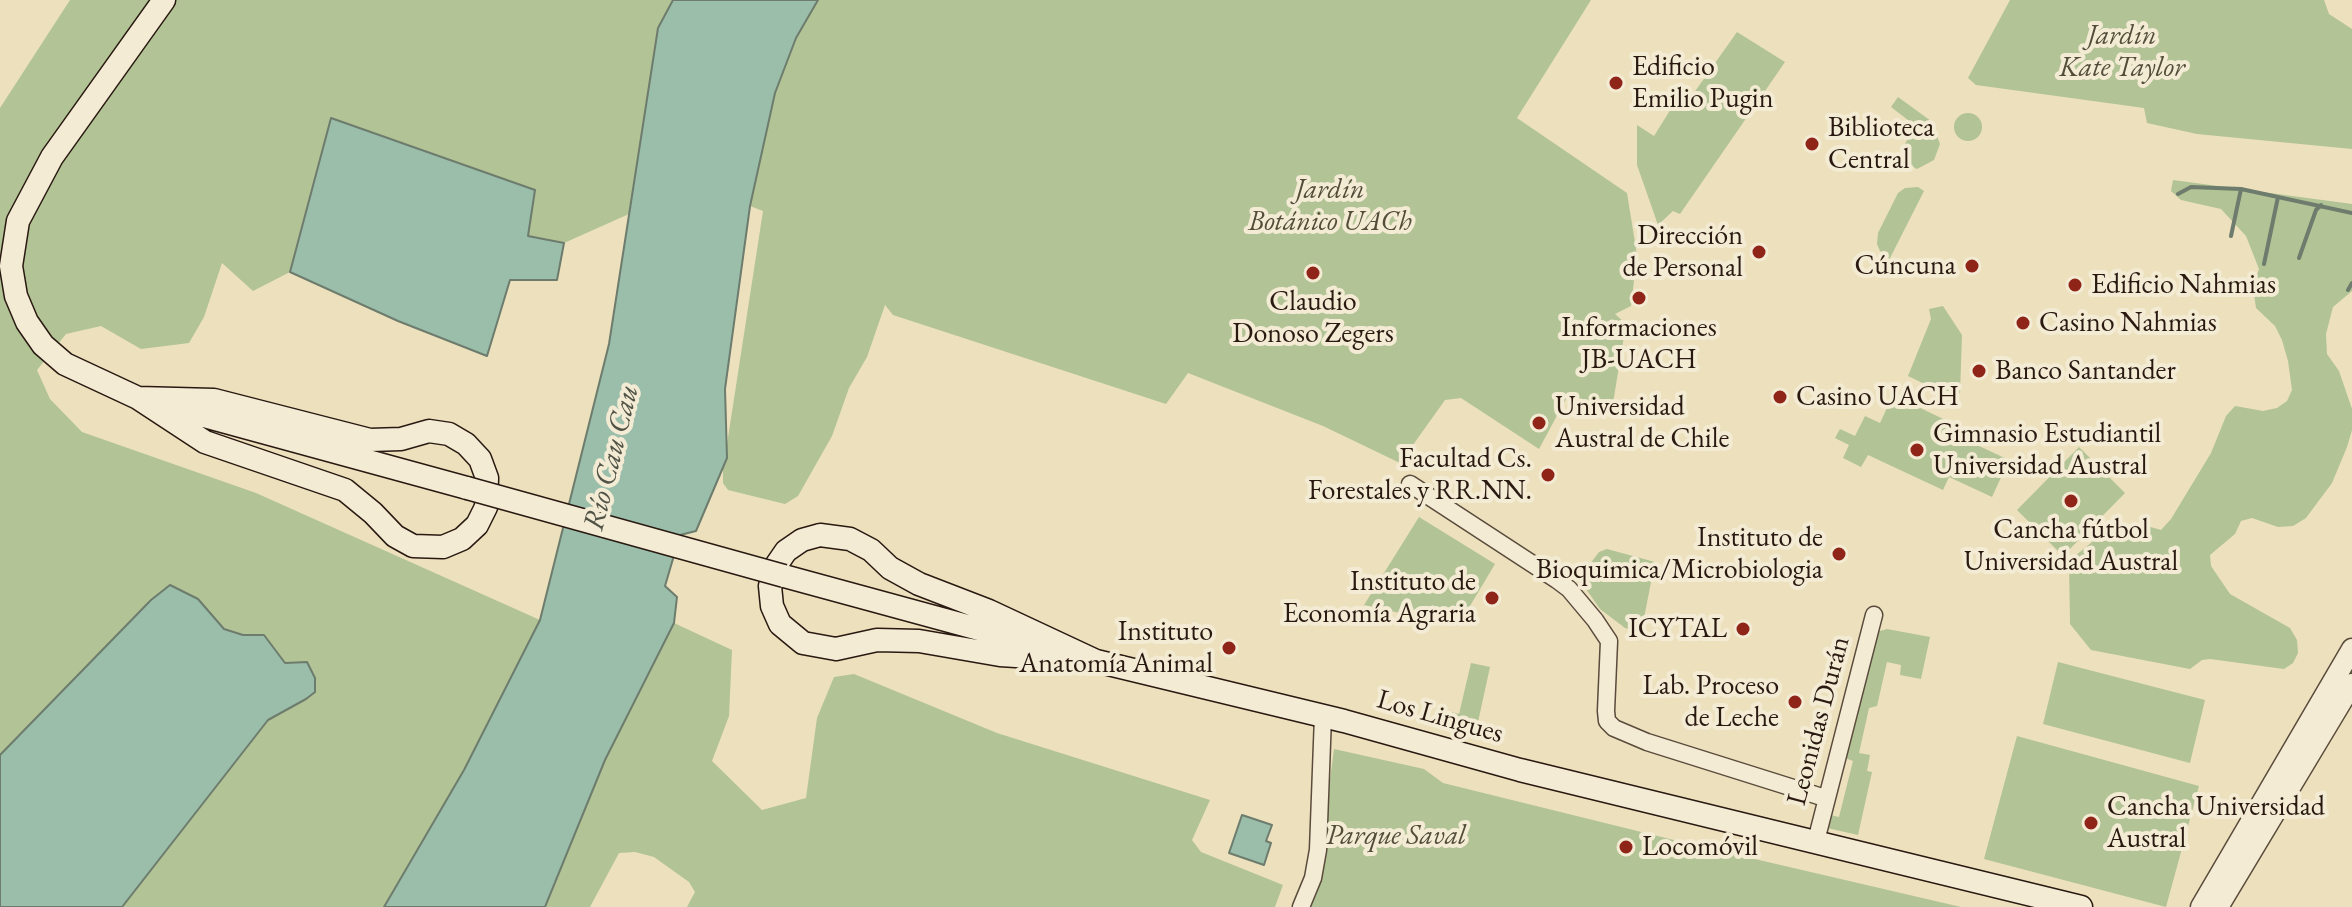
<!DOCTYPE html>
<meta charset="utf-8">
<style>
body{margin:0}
canvas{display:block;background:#ece0bd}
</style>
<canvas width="2352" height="907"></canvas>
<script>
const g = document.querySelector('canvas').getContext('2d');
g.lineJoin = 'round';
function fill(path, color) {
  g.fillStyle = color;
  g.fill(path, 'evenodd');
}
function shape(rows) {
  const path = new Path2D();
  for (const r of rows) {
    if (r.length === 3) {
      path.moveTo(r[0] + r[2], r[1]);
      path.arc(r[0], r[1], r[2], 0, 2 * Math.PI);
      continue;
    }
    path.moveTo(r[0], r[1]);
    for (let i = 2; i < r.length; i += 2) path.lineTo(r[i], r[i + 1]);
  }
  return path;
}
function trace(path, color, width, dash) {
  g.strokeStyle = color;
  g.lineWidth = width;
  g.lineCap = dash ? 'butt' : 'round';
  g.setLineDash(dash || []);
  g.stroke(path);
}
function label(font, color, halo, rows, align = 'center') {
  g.font = font + ' "EB Garamond",serif';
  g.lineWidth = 8;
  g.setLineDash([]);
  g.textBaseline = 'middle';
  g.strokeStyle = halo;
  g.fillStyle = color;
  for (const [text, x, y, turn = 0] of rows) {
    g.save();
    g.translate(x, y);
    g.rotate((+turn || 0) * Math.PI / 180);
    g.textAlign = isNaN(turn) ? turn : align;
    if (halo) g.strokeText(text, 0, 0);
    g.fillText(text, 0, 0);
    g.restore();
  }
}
const green = shape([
 [70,0,673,0,658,28,629,214,564,243,528,237,331,118,290,272,253,291,222,263,204,317,189,343,141,349,101,326,66,334,37,370,50,399,82,432,256,493,540,620,464,770,384,907,0,907,0,108],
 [818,0,1591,0,1517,118,1627,193,1637,255,1631,306,1615,314,1626,324,1612,409,1568,395,1539,449,1461,398,1445,400,1400,463,1323,426,1188,373,1166,404,893,315,885,305,867,357,849,388,832,436,798,496,785,504,728,490,723,483,723,470,763,211,750,206,775,93,796,38],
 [2010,0,2324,0,2329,14,2352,29,2352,149,2197,134,2147,123,2144,108,1976,85,1968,78],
 [1737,32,1785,62,1680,214,1673,211,1658,225,1637,165,1637,125,1654,136,1674,104,1684,107],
 [1898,97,1931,121,1940,144,1934,160,1917,169,1908,164,1904,155,1904,146,1910,134,1916,137,1921,130,1891,107],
 [1968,127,14],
 [2173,180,2352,204,2352,291,2333,307,2326,334,2327,354,2339,371,2352,409,2352,430,2347,447,2332,483,2306,518,2293,526,2278,527,2252,518,2241,521,2235,534,2210,555,2211,566,2230,594,2290,628,2297,640,2298,653,2293,663,2284,669,2210,659,2202,660,2190,669,2091,650,2070,624,2069,561,2103,533,2140,524,2161,530,2171,519,2211,453,2226,416,2235,406,2263,411,2277,408,2287,401,2292,390,2288,361,2282,340,2275,326,2256,308,2253,287,2259,269,2246,236,2221,209,2181,200,2171,191],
 [1918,187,1924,191,1889,260,1880,251,1877,244,1878,233,1898,193,1905,188],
 [1943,306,1962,335,1960,393,1954,398,1908,376,1931,319,1929,309],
 [1893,395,1981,437,1977,445,2009,460,1992,497,1949,477,1943,490,1868,455,1861,467,1843,458,1849,445,1835,438,1840,429,1855,436,1865,416,1880,423],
 [2079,447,2125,493,2063,556,2017,510],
 [1419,517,1495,564,1458,626,1364,605],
 [1607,549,1655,562,1641,633,1625,628,1600,609,1584,586,1584,572,1599,552],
 [674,623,732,650,729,716,712,761,762,810,806,798,817,718,834,677,854,674,997,733,1210,800,1192,840,1201,852,1283,885,1275,907,687,907,695,892,689,882,654,857,635,852,619,853,590,907,545,907,605,760],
 [1887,629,1930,637,1921,679,1900,675,1901,665,1887,662,1877,706,1869,708,1859,753,1870,755,1867,771,1872,772,1858,835,1827,828,1830,815,1839,817,1853,761,1845,758,1873,633],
 [2058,662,2205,700,2190,763,2043,724],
 [1471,663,1490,667,1478,722,1486,724,1484,733,1450,725,1452,712,1459,714],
 [2017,736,2199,786,2166,907,1984,859],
 [1334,749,1424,769,1443,783,1686,843,1961,907,1307,907,1318,873]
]);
const water = shape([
 [673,0,818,0,796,38,775,93,750,206,725,389,727,458,696,531,680,535,665,586,677,597,674,623,605,760,545,907,384,907,464,770,540,620,609,344,658,28,673,0],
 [331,118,535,190,528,236,564,243,557,280,510,280,487,356,398,321,290,272,331,118],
 [170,585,198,599,224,629,243,635,264,635,285,663,307,662,315,678,315,692,306,699,268,720,122,907,0,907,0,755,151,600,170,585],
 [1242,815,1272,825,1266,841,1271,843,1264,865,1229,853,1242,815]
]);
const stream = shape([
 [2178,194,2191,187,2241,189,2352,213],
 [2231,236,2241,189],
 [2299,258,2316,210,2321,205],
 [2264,264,2278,197],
 [2348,290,2352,283]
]);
const minor = shape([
 [1410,484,1557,580,1569,589,1595,620,1609,641,1606,711,1607,721,1614,728,1647,742,1825,798],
 [1816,841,1874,615],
 [1301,907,1313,878,1318,850,1323,716]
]);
const tertiary = shape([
 [2201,907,2352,649],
 [2218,907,2352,684]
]);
const secondary = shape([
 [164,0,52,157,18,221,11,266,16,296,27,322,43,345,65,364,138,398,467,488],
 [138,398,214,400,370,440,401,439,429,431,449,434,466,444,480,459,487,478,486,507,477,525,462,539,443,547,413,546,395,536,373,513,345,490,205,442,138,398],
 [820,535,850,539,871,550,890,568,919,584,989,611,1096,661,1000,655,919,641,877,640,836,649,803,643,780,624,772,606,770,586,775,567,786,551,802,540,820,535],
 [784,576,1096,661,1344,721,1520,770,2081,907]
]);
const secondaryBridge = shape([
 [467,488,784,576]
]);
const markers = [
 [1616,83,8,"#8f2418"],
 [1812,144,8,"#8f2418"],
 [1759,252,8,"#8f2418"],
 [1972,266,8,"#8f2418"],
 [1313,273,8,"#8f2418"],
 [2075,285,8,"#8f2418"],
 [1639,298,8,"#8f2418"],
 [2023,323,8,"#8f2418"],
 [1979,371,8,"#8f2418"],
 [1780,397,8,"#8f2418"],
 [1539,423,8,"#8f2418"],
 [1917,450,8,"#8f2418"],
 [1548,475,8,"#8f2418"],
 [2071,501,8,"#8f2418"],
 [1839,554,8,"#8f2418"],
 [1492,598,8,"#8f2418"],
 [1743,629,8,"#8f2418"],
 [1229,648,8,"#8f2418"],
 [1795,702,8,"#8f2418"],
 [2091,823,8,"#8f2418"],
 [1626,847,8,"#8f2418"]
];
const parkNames = [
 ["Jardín",2122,36],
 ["Kate Taylor",2122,68],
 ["Jardín",1330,190],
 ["Botánico UACh",1330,222],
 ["Parque Saval",1396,836]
];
const poiNames = [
 ["Edificio",1632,67],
 ["Emilio Pugin",1632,99],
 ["Biblioteca",1828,128],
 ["Central",1828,160],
 ["Dirección",1743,236,"right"],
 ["de Personal",1743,268,"right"],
 ["Cúncuna",1956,266,"right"],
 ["Edificio Nahmias",2091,285],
 ["Claudio",1313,302,"center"],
 ["Donoso Zegers",1313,334,"center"],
 ["Casino Nahmias",2039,323],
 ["Informaciones",1639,328,"center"],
 ["JB-UACH",1639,360,"center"],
 ["Banco Santander",1995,371],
 ["Casino UACH",1796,397],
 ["Universidad",1555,407],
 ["Austral de Chile",1555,439],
 ["Gimnasio Estudiantil",1933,434],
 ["Universidad Austral",1933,466],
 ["Facultad Cs.",1532,459,"right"],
 ["Forestales y RR.NN.",1532,491,"right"],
 ["Cancha fútbol",2071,530,"center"],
 ["Universidad Austral",2071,562,"center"],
 ["Instituto de",1823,538,"right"],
 ["Bioquimica/Microbiologia",1823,570,"right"],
 ["Instituto de",1476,582,"right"],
 ["Economía Agraria",1476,614,"right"],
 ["ICYTAL",1727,629,"right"],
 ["Instituto",1213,632,"right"],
 ["Anatomía Animal",1213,664,"right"],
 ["Lab. Proceso",1779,686,"right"],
 ["de Leche",1779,718,"right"],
 ["Cancha Universidad",2107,807],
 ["Austral",2107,839],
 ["Locomóvil",1642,847]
];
const streetNames = [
 ["Los Lingues",1440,717,16],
 ["Leonidas Durán",1819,721,-75]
];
const waterNames = [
 ["Río Cau Cau",612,458,-76]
];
fill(green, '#b2c396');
fill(water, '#9abeaa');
trace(water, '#6d7c6d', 2);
trace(stream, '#6d7c6d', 4);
trace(minor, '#5a4b3c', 19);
trace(tertiary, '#5a4b3c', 23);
trace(secondary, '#291911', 25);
trace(minor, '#f3ebd4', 16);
trace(tertiary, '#f3ebd4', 20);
trace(secondary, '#f3ebd4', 22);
trace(secondaryBridge, '#291911', 25, []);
trace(secondaryBridge, '#f3ebd4', 22);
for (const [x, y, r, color] of markers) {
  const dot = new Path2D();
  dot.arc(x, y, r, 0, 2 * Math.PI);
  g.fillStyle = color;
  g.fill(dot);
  trace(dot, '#f3ebd4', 3);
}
label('italic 28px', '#524c39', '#f3ebd4', parkNames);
label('28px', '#291911', '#f3ebd4', poiNames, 'left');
label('28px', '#291911', '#f3ebd4', streetNames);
label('italic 30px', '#515347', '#f3ebd4', waterNames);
</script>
